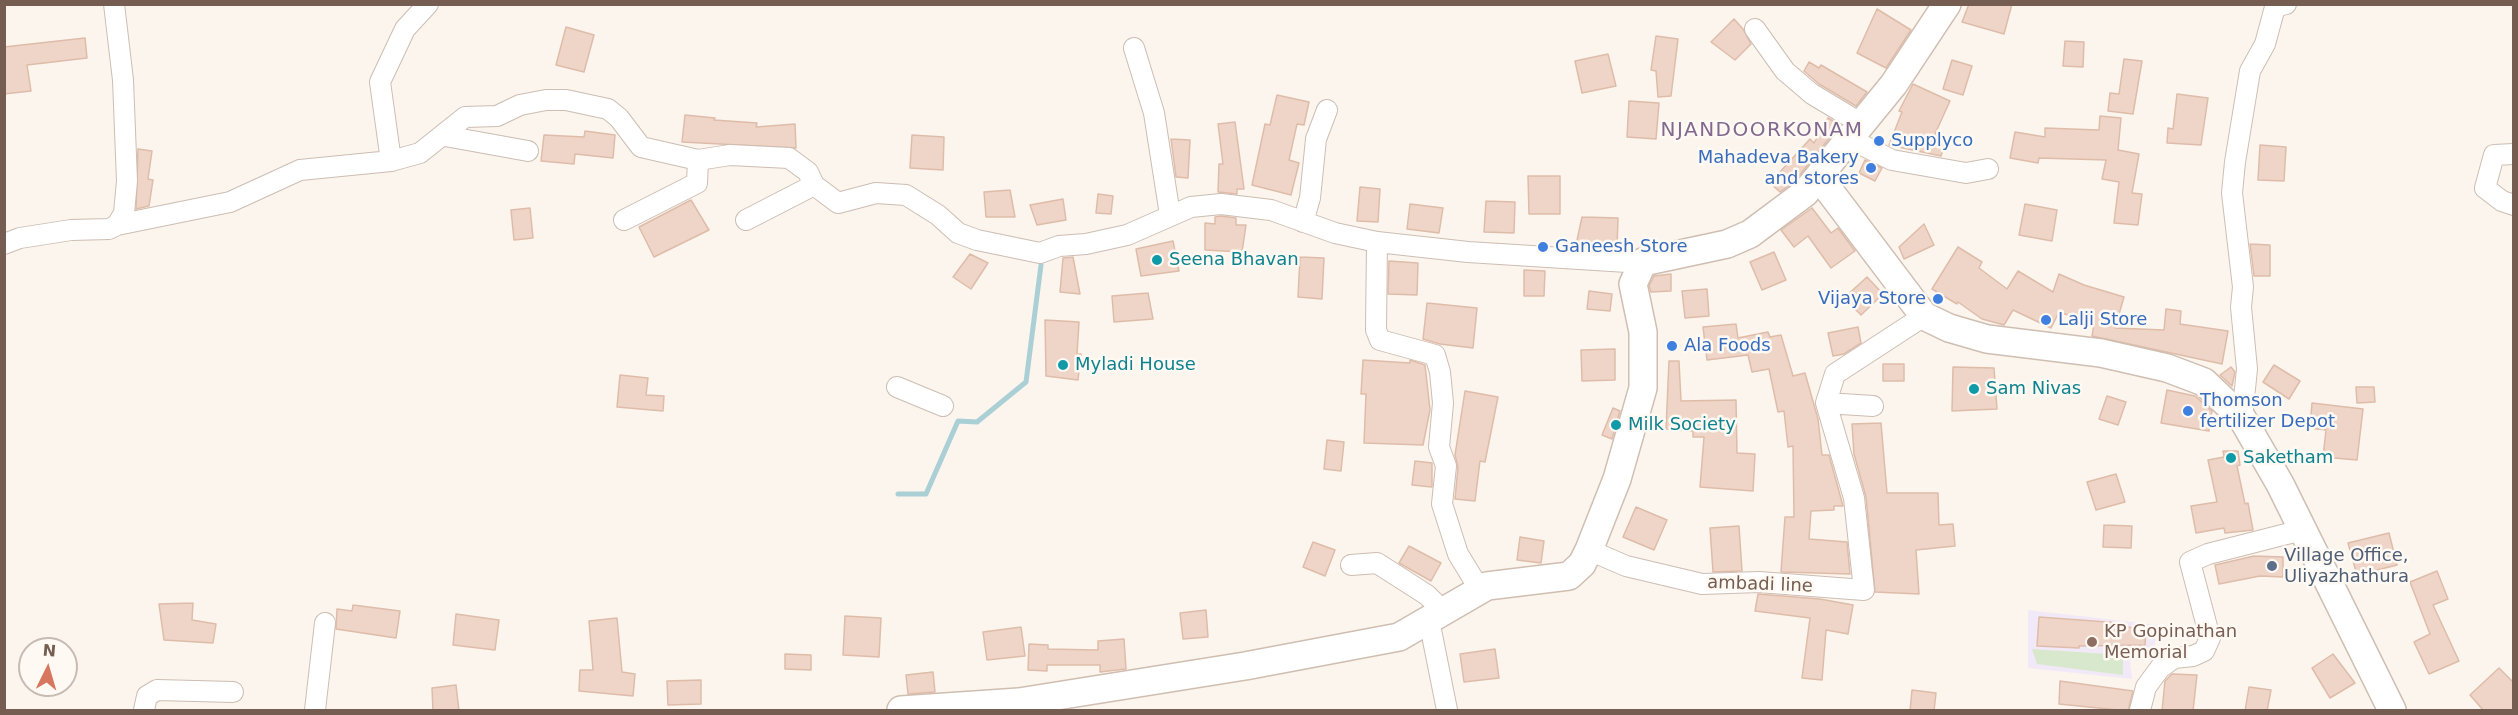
<!DOCTYPE html>
<style>
body{margin:0}
#map{position:relative;width:2518px;height:715px;overflow:hidden;background:#fbf5ed;font-family:"DejaVu Sans",sans-serif}
canvas{display:block}
.frame{position:absolute;inset:0;border:6px solid #755d51;pointer-events:none}
.north{position:absolute;left:18px;top:637px;width:60px;height:60px;box-sizing:border-box;background:#fef9f3;border:2px solid #c7bbb2;border-radius:50%;rotate:5deg;font-size:16px;font-weight:700;line-height:24px;text-align:center;color:#755d51}
.north::after{content:'';display:block;margin:auto;width:21px;height:27px;background:#d7775f;clip-path:polygon(50% 0,100% 100%,50% 72%,0 100%)}
</style>
<div id="map">
<canvas width="2518" height="715"></canvas>
<div class="frame"></div>
<div class="north">N</div>
</div>
<script>
const g = document.querySelector('canvas').getContext('2d');
g.lineJoin = 'round';
function fill(path, color) {
  g.fillStyle = color;
  g.fill(path, 'evenodd');
}
function shape(rows) {
  const path = new Path2D();
  for (const r of rows) {
    path.moveTo(r[0], r[1]);
    for (let i = 2; i < r.length; i += 2) path.lineTo(r[i], r[i + 1]);
  }
  return path;
}
function trace(path, color, width, dash) {
  g.strokeStyle = color;
  g.lineWidth = width;
  g.lineCap = dash ? 'butt' : 'round';
  g.setLineDash(dash || []);
  g.stroke(path);
}
function label(font, color, halo, rows, align = 'center') {
  g.font = font + ' "DejaVu Sans",sans-serif';
  g.lineWidth = 5;
  g.setLineDash([]);
  g.textBaseline = 'middle';
  g.strokeStyle = halo;
  g.fillStyle = color;
  for (const [text, x, y, turn = 0] of rows) {
    g.save();
    g.translate(x, y);
    g.rotate((+turn || 0) * Math.PI / 180);
    g.textAlign = isNaN(turn) ? turn : align;
    if (halo) g.strokeText(text, 0, 0);
    g.fillText(text, 0, 0);
    g.restore();
  }
}
const education = shape([
 [2028,610,2158,625,2152,660,2130,661,2132,679,2028,668]
]);
const green = shape([
 [2032,649,2123,655,2123,675,2037,664]
]);
const stream = shape([
 [898,494,926,494,958,421,977,422,1026,382,1041,265]
]);
const building = shape([
 [1969,4,2012,4,2004,34,1962,22,1969,4],
 [1877,9,1911,30,1886,68,1857,53,1877,9],
 [1734,19,1743,29,1751,44,1735,60,1711,42,1734,19],
 [566,27,594,35,584,72,556,65,566,27],
 [1656,36,1678,39,1671,96,1658,97,1656,71,1651,70,1656,36],
 [85,38,87,58,27,65,31,91,4,94,4,47,85,38],
 [2065,41,2084,42,2083,67,2063,66,2065,41],
 [1608,54,1616,86,1582,93,1575,61,1608,54],
 [2124,59,2142,61,2133,114,2108,111,2110,93,2119,94,2124,59],
 [1952,60,1972,66,1963,95,1943,89,1952,60],
 [1809,62,1819,68,1821,65,1867,92,1856,106,1819,84,1804,71,1809,62],
 [1913,84,1950,101,1935,134,1947,138,1941,156,1889,145,1902,112,1899,111,1913,84],
 [2177,94,2208,98,2201,145,2167,143,2168,128,2173,129,2177,94],
 [1277,95,1309,102,1304,125,1297,124,1289,160,1299,163,1291,195,1252,185,1265,124,1270,125,1277,95],
 [1629,101,1659,103,1656,139,1627,137,1629,101],
 [685,115,715,118,714,120,757,123,756,127,795,124,796,148,682,142,685,115],
 [2100,116,2121,118,2118,150,2139,154,2132,193,2142,194,2138,225,2114,223,2119,182,2102,179,2106,160,2039,158,2038,163,2010,158,2015,132,2045,137,2045,128,2099,130,2100,116],
 [1828,118,1840,125,1794,182,1780,192,1770,183,1810,139,1814,143,1828,118],
 [1235,122,1244,189,1237,189,1237,194,1218,192,1219,164,1223,164,1218,124,1235,122],
 [585,131,615,135,613,158,575,154,574,164,541,161,544,135,584,137,585,131],
 [912,135,944,137,943,170,910,168,912,135],
 [1171,139,1190,140,1188,178,1176,177,1171,139],
 [2260,145,2286,147,2284,181,2258,180,2260,145],
 [138,149,152,151,148,179,153,180,149,206,136,209,138,149],
 [1865,160,1882,168,1875,181,1859,173,1865,160],
 [1528,176,1560,176,1560,214,1529,214,1528,176],
 [1360,187,1380,189,1378,222,1357,221,1360,187],
 [1010,190,1015,217,986,217,984,192,1010,190],
 [1098,194,1113,196,1111,214,1096,213,1098,194],
 [1063,199,1066,220,1037,225,1030,205,1063,199],
 [691,200,709,230,654,257,639,227,691,200],
 [1486,201,1515,202,1514,233,1484,232,1486,201],
 [1410,204,1443,208,1439,233,1407,229,1410,204],
 [2025,204,2057,210,2052,241,2019,235,2025,204],
 [530,208,533,238,514,240,511,210,530,208],
 [1812,208,1831,233,1838,228,1855,251,1831,268,1808,236,1794,247,1781,230,1812,208],
 [1221,216,1236,218,1236,225,1246,225,1242,252,1205,250,1205,223,1215,224,1215,217,1221,216],
 [1582,217,1618,218,1617,248,1576,245,1582,217],
 [1924,224,1934,245,1904,259,1899,247,1924,224],
 [1173,241,1179,271,1141,276,1136,249,1173,241],
 [2250,244,2270,245,2270,276,2254,276,2250,244],
 [1958,247,1982,262,1979,268,2007,289,2018,271,2053,292,2059,274,2084,285,2124,297,2115,328,2164,330,2166,309,2181,311,2180,324,2228,331,2222,364,2092,336,2094,324,2059,312,2051,328,2013,310,2004,325,1982,319,1958,302,1957,304,1932,289,1958,247],
 [1774,252,1786,280,1762,290,1750,262,1774,252],
 [970,254,988,263,971,289,953,277,970,254],
 [1073,257,1080,294,1060,292,1063,258,1073,257],
 [1300,257,1324,258,1322,299,1298,297,1300,257],
 [1389,261,1418,263,1417,295,1388,294,1389,261],
 [1524,270,1545,271,1544,296,1524,296,1524,270],
 [1671,274,1671,291,1651,292,1649,286,1654,276,1671,274],
 [1867,277,1883,294,1861,315,1844,298,1867,277],
 [1707,289,1709,316,1685,318,1682,291,1707,289],
 [1589,291,1612,294,1610,311,1587,309,1589,291],
 [1148,293,1153,319,1114,322,1112,296,1148,293],
 [1427,303,1477,308,1473,348,1440,344,1423,339,1427,303],
 [1045,320,1079,322,1077,354,1081,354,1078,380,1046,376,1045,320],
 [1736,324,1738,338,1768,332,1770,337,1781,335,1793,376,1805,373,1818,419,1822,455,1829,455,1843,506,1834,506,1834,510,1811,511,1809,539,1847,542,1850,574,1781,572,1785,517,1794,517,1793,446,1788,447,1784,411,1778,412,1769,369,1752,372,1748,355,1707,360,1703,327,1736,324],
 [1858,327,1861,343,1844,354,1833,356,1828,333,1858,327],
 [1615,349,1615,380,1582,381,1581,350,1615,349],
 [1363,360,1410,363,1410,360,1425,365,1430,410,1423,445,1364,443,1366,394,1361,394,1363,360],
 [1669,361,1679,361,1681,401,1736,400,1737,453,1755,454,1753,491,1700,487,1704,437,1693,437,1693,431,1666,429,1669,361],
 [1883,364,1904,364,1904,381,1883,381,1883,364],
 [2274,365,2300,381,2289,399,2263,382,2274,365],
 [1953,367,1994,368,1997,409,1952,411,1953,367],
 [2231,367,2235,372,2232,386,2220,375,2231,367],
 [620,375,648,378,646,395,664,396,663,411,617,407,620,375],
 [2356,387,2374,387,2375,402,2357,403,2356,387],
 [2167,390,2195,396,2212,411,2209,431,2161,423,2167,390],
 [1465,391,1498,397,1485,462,1480,461,1475,501,1455,499,1458,467,1455,455,1465,391],
 [2107,396,2126,402,2118,425,2099,419,2107,396],
 [2312,403,2363,409,2357,460,2323,457,2326,430,2310,428,2312,403],
 [1613,408,1620,411,1612,439,1602,435,1613,408],
 [1881,423,1887,493,1938,493,1939,525,1953,524,1955,546,1916,550,1919,594,1875,592,1866,497,1854,454,1852,424,1881,423],
 [1327,440,1344,442,1341,471,1324,469,1327,440],
 [2223,451,2238,451,2240,465,2237,466,2245,504,2248,503,2253,530,2225,533,2224,528,2196,533,2191,506,2217,502,2208,460,2224,457,2223,451],
 [1415,461,1432,463,1432,487,1412,485,1415,461],
 [2116,474,2125,502,2096,510,2087,482,2116,474],
 [1636,507,1667,520,1654,550,1623,537,1636,507],
 [2104,525,2132,526,2131,548,2103,547,2104,525],
 [1739,526,1742,571,1713,572,1710,528,1739,526],
 [2389,533,2397,565,2357,575,2348,543,2389,533],
 [1520,537,1544,541,1541,563,1517,560,1520,537],
 [1313,542,1335,550,1325,576,1303,567,1313,542],
 [1409,546,1441,563,1431,581,1399,563,1409,546],
 [2254,556,2283,557,2283,577,2260,576,2219,584,2215,565,2254,556],
 [2437,571,2448,599,2433,605,2459,661,2429,674,2414,642,2430,634,2410,582,2437,571],
 [1758,594,1820,599,1853,605,1848,634,1826,630,1822,680,1802,678,1810,618,1755,611,1758,594],
 [193,603,192,620,216,624,213,643,164,640,159,604,193,603],
 [353,605,400,611,396,638,336,629,337,609,352,611,353,605],
 [1206,610,1208,637,1183,639,1180,613,1206,610],
 [456,614,499,620,495,650,453,645,456,614],
 [845,616,881,618,879,657,843,655,845,616],
 [2039,617,2121,623,2121,627,2146,628,2145,645,2079,646,2079,648,2037,646,2039,617],
 [617,618,622,672,635,674,633,696,579,691,580,670,593,670,589,621,617,618],
 [1021,627,1025,656,987,660,983,632,1021,627],
 [1124,639,1126,669,1100,672,1100,665,1047,665,1047,671,1028,670,1029,644,1048,645,1048,649,1098,650,1098,641,1124,639],
 [1495,649,1499,678,1464,682,1460,654,1495,649],
 [785,654,811,655,811,670,785,669,785,654],
 [2333,654,2355,683,2330,698,2312,668,2333,654],
 [2499,668,2514,683,2514,711,2484,711,2470,695,2499,668],
 [933,672,935,692,908,694,906,675,933,672],
 [2172,674,2197,675,2193,711,2162,711,2165,681,2172,674],
 [701,680,701,704,668,705,667,681,701,680],
 [2060,681,2133,691,2128,711,2059,704,2060,681],
 [456,685,459,711,433,711,432,688,456,685],
 [2249,687,2271,690,2267,711,2245,711,2249,687],
 [1912,690,1936,693,1934,711,1910,711,1912,690]
]);
const minor = shape([
 [1755,29,1785,71,1812,94,1862,124],
 [1134,48,1154,113,1170,215],
 [445,136,528,151],
 [1850,139,1892,160,1966,173,1988,169],
 [2514,154,2494,155,2485,188,2502,201,2514,205],
 [391,161,380,82,405,29,428,4],
 [624,220,697,183,698,160],
 [746,220,814,185],
 [1303,222,1310,198,1316,139,1327,110],
 [117,225,230,202,300,170,391,161,420,153,465,117,497,116,520,105,546,100,566,100,608,109,619,118,641,147,698,160,730,155,789,158,808,172,814,185,838,203,876,193,906,195,938,215,958,233,977,240,1040,253,1059,246,1086,244,1127,235,1191,207,1221,204,1271,210,1335,233,1377,242,1468,252,1627,262,1640,269],
 [1377,242,1376,330,1380,340,1435,355,1440,372,1443,403,1439,447,1446,466,1442,504,1458,554,1480,590],
 [4,244,20,238,71,230,109,229,117,225,124,213,127,181,123,80,114,4],
 [897,387,943,406],
 [1873,406,1826,403,1835,374,1924,316],
 [2242,418,2247,369,2241,307,2243,287,2232,193,2235,162,2250,71,2265,44,2275,7,2286,4],
 [1589,550,1626,566,1702,584,1759,582,1864,590,1854,498,1826,403],
 [1351,565,1377,563,1427,595,1443,611],
 [1429,620,1447,710],
 [144,710,147,696,157,690,233,692],
 [315,710,325,623],
 [2140,710,2146,687,2160,668,2174,658,2193,656,2204,651,2210,638,2190,562,2208,554,2302,530]
]);
const secondary = shape([
 [1819,177,1924,316,1949,328,1987,339,2101,353,2167,368,2204,382,2242,418,2280,484,2392,710],
 [901,710,1019,702,1245,666,1399,637,1487,586,1569,576,1582,564,1589,550,1617,479,1643,388,1643,332,1633,284,1643,262,1727,244,1750,234,1805,193,1894,84,1947,4]
]);
const markers = [
 [1879,141,6,"#3f7fe0"],
 [1871,168,6,"#3f7fe0"],
 [1543,247,6,"#3f7fe0"],
 [1157,260,6,"#0f9aa8"],
 [1938,299,6,"#3f7fe0"],
 [2046,320,6,"#3f7fe0"],
 [1672,346,6,"#3f7fe0"],
 [1063,365,6,"#0f9aa8"],
 [1974,389,6,"#0f9aa8"],
 [2188,411,6,"#3f7fe0"],
 [1616,425,6,"#0f9aa8"],
 [2231,458,6,"#0f9aa8"],
 [2272,566,6,"#5c6f8a"],
 [2092,642,6,"#8d6e63"]
];
const shopNames = [
 ["Supplyco",1891,141],
 ["Mahadeva Bakery",1859,158,"right"],
 ["and stores",1859,179,"right"],
 ["Ganeesh Store",1555,247],
 ["Vijaya Store",1926,299,"right"],
 ["Lalji Store",2058,320],
 ["Ala Foods",1684,346],
 ["Thomson",2200,401],
 ["fertilizer Depot",2200,422]
];
const cultureNames = [
 ["Seena Bhavan",1169,260],
 ["Myladi House",1075,365],
 ["Sam Nivas",1986,389],
 ["Milk Society",1628,425],
 ["Saketham",2243,458]
];
const serviceNames = [
 ["Village Office,",2284,556],
 ["Uliyazhathura",2284,577]
];
const streetNames = [
 ["ambadi line",1760,585,2]
];
const educationNames = [
 ["KP Gopinathan",2104,632],
 ["Memorial",2104,653]
];
const neighbourhoodNames = [
 ["NJANDOORKONAM",1762,131]
];
fill(education, '#f2e9f8');
fill(green, '#d8e8cc');
trace(stream, '#aacfd4', 5);
fill(building, '#eed5c7');
trace(building, '#dfbca9', 1.5);
trace(minor, '#cdbdb3', 22);
trace(secondary, '#cfbeb1', 30);
trace(minor, '#fff', 20);
trace(secondary, '#fff', 27);
for (const [x, y, r, color] of markers) {
  const dot = new Path2D();
  dot.arc(x, y, r, 0, 2 * Math.PI);
  g.fillStyle = color;
  g.fill(dot);
  trace(dot, '#fef9f3', 2);
}
label('18px', '#366cbe', '#fef9f3', shopNames, 'left');
label('18px', '#0d838f', '#fef9f3', cultureNames, 'left');
label('18px', '#4e5e75', '#fef9f3', serviceNames, 'left');
label('18px', '#755d51', '#fef9f3', streetNames);
label('18px', '#785e54', '#fef9f3', educationNames, 'left');
g.letterSpacing = '1.5px';
label('20px', '#82698f', '#fef9f3', neighbourhoodNames);
g.letterSpacing = '0px';
</script>
